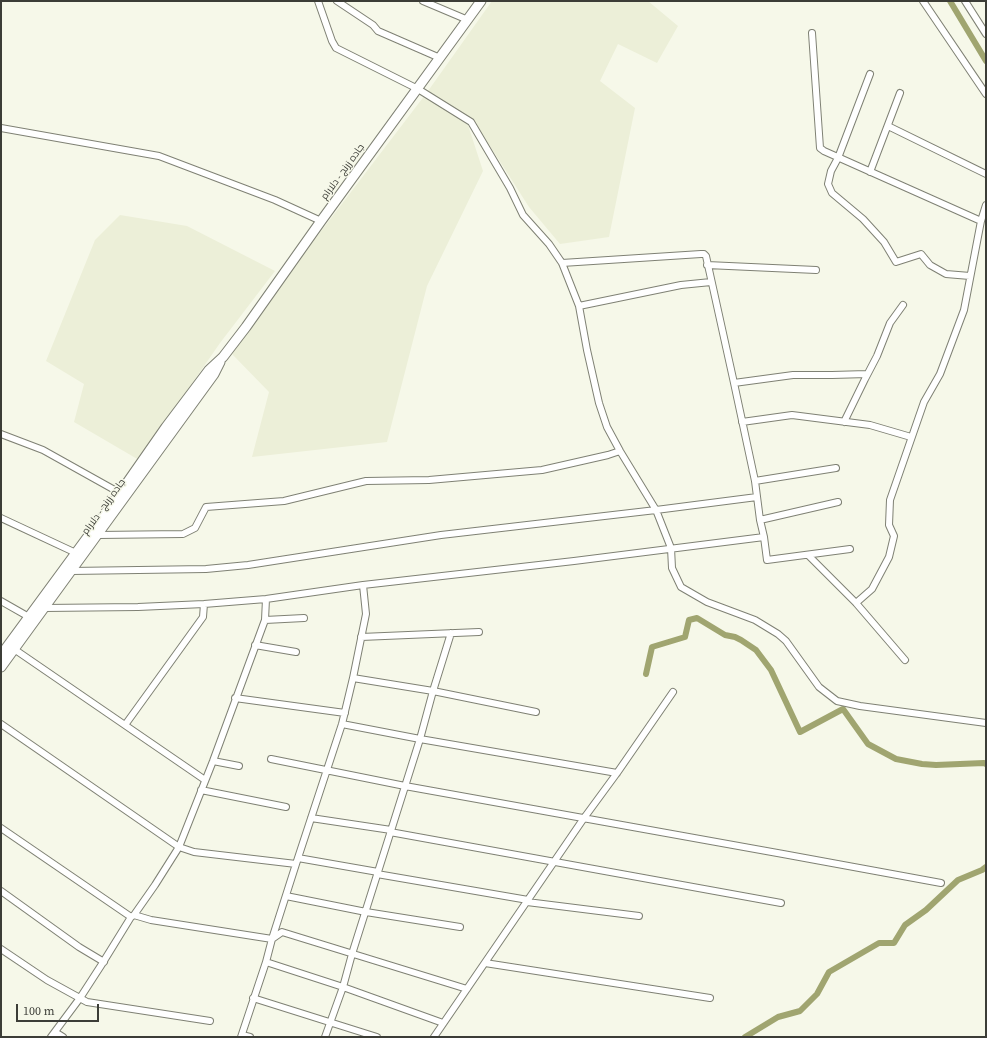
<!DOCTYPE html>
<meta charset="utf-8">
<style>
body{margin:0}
#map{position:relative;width:987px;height:1038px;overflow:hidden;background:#f6f8e9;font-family:"Source Serif 4",serif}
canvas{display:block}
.frame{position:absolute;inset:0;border:2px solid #3c3d37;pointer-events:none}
.scale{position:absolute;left:16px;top:1004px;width:83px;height:18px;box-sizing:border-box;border:2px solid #3c3d37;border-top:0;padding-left:5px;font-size:12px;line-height:14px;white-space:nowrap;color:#3c3d37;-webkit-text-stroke:3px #f6f8e9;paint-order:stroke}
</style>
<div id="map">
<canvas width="987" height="1038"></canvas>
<div class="frame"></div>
<div class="scale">100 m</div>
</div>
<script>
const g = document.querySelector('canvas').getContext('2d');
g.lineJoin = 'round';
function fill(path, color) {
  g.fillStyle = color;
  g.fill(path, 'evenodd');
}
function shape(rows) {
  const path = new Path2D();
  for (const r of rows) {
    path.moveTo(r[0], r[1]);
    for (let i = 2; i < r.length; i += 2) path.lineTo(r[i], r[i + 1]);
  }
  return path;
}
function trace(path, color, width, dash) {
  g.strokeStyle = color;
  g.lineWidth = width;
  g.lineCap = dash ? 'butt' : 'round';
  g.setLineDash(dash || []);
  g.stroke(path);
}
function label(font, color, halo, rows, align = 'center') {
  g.font = font + ' "Source Serif 4",Cairo,serif';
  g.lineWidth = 3;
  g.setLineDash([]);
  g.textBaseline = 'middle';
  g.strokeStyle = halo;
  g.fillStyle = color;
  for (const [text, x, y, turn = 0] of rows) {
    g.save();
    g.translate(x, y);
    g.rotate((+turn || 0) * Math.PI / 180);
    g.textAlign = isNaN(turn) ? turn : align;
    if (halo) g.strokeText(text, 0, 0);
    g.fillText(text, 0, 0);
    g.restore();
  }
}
const built = shape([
 [492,1,648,1,678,26,657,63,618,44,600,81,635,108,609,237,560,244,529,207,474,121,428,91],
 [425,95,468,125,483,171,427,286,387,442,252,457,269,392,232,354,312,243],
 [120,215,187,226,275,271,220,343,139,460,74,422,84,384,46,361,95,240]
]);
const canal = shape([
 [950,1,986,61],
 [646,674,652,647,685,637,689,620,697,618,725,635,735,637,741,640,756,650,771,670,800,732,843,709,868,744,896,759,922,764,936,765,984,763,986,764],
 [745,1037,778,1017,800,1011,817,994,829,972,879,943,894,943,905,925,926,910,958,880,982,870,986,867]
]);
const minor = shape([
 [318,1,332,41,336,48,418,89,471,122,510,188,523,215,549,244,562,263,579,306,587,350,599,403,607,427,620,451,656,510,671,548,672,568,681,587,707,602,755,620,778,634,786,641,819,687,837,701,860,706,986,723],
 [337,1,373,25,378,31,440,58],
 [423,1,468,20],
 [923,1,986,94],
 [965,1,986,34],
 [812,33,820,148,824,151,981,221,964,310,940,374,924,402,890,500,889,525,894,536,889,557,872,589,856,603],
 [870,74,838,158,831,171,828,184,832,193,863,219,884,242,896,262,921,254,930,265,946,274,970,276],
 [888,126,986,174],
 [1,128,159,156,275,200,321,221],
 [870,172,900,93],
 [981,221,986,205],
 [562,263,701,254,704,254,706,256,734,383,755,481,760,520],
 [707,265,816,270],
 [579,306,681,285,711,282],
 [734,383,793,375,832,375,867,374],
 [742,422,792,415,870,425,911,437],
 [844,422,865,379,877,356,890,323,903,305],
 [1,434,43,450,120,493],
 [755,481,836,468],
 [1,518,76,553],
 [98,535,183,534,195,528,206,507,284,501,366,481,429,480,542,470,608,455,620,451],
 [764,537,767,560,850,549],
 [808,555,856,603,905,660],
 [71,571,206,569,248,565,441,535,656,510,757,497],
 [1,601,29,617],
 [44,608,138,607,204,604,266,599,363,585,574,561,764,537,760,520,838,502],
 [265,620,304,618],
 [361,637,479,632],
 [255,645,296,652],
 [14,649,205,780],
 [353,678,433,691,536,712],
 [235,698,345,713],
 [1,724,179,847,194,852,296,864],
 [342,724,420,739,617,773],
 [125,725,203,617,204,604],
 [271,759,405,786,783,854,941,883],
 [213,761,239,766],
 [201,790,286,807],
 [311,818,391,830],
 [1,828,131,917],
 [390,832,781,903],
 [298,858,378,872],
 [377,874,528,900],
 [1,891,79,947,104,962],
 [286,896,366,912,460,927],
 [527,902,639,916],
 [134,915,151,920,272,939,282,932,467,989],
 [1,949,47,980,87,1002,210,1021],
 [266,962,343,987,443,1023],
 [485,963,710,998],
 [253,998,377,1037],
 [55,1032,63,1037],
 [242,1035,250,1037],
 [51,1037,80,998,102,964,131,917,134,915,155,885,179,847,213,761,265,620,266,599],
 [241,1037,266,962,272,939,296,864,342,724,353,678,366,614,363,585],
 [325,1037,343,987,352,954,420,739,433,691,451,633],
 [434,1037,584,818,617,773,673,692]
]);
const highway = shape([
 [1,655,120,493,166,427,209,370,223,357,246,327,321,221,481,1],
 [1,667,214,374,220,362]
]);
const streetNames = [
 ["جاده زرنج - دلارام",343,172,-54],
 ["جاده زرنج - دلارام",104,507,-54]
];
fill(built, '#ecefd8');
trace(canal, '#a0a570', 6);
trace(minor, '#7f8174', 8);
trace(highway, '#7f8174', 11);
trace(minor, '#fff', 6);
trace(highway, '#fff', 9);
label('10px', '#3c3d37', '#f6f8e9', streetNames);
</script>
